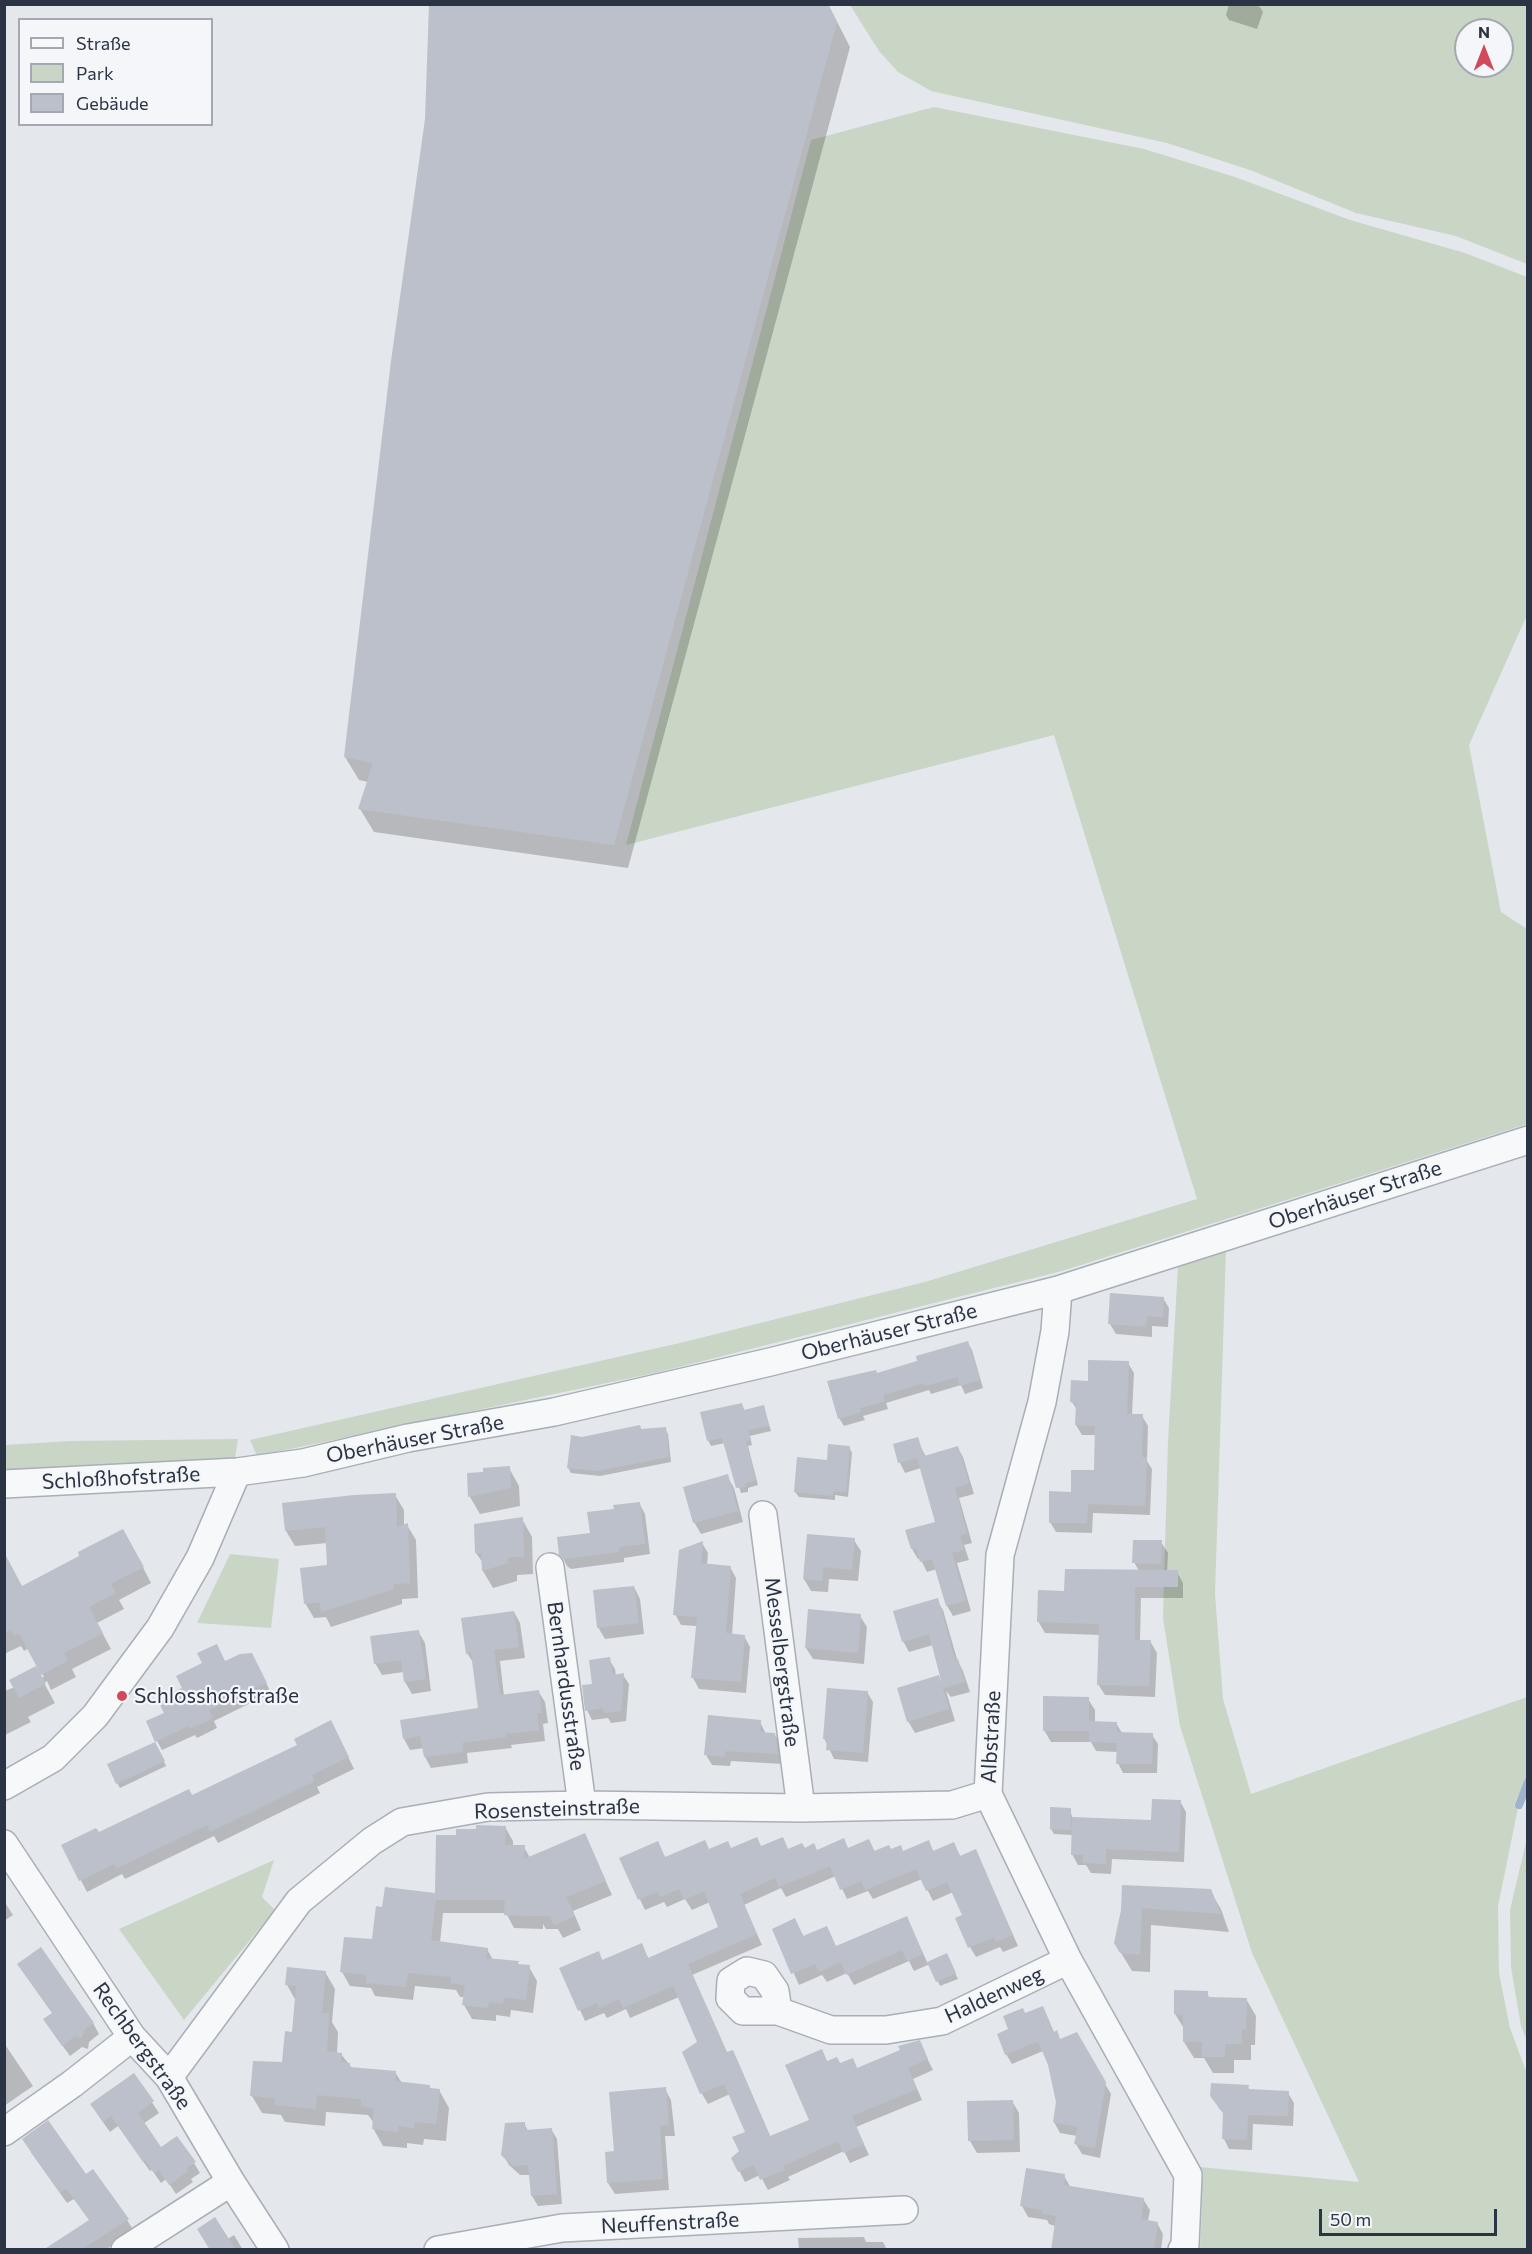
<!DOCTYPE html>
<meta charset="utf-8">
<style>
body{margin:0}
#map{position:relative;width:1532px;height:2254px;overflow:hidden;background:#e4e7ec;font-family:Commissioner,sans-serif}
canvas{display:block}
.frame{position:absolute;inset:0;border:6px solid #2b3445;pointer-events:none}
.legend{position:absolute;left:18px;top:18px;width:195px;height:108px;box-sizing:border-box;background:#f4f6f9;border:2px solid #a4a8b1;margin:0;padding:8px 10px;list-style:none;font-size:18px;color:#2b3445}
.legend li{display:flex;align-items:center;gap:12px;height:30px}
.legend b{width:30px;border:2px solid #a4a8b1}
.north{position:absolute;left:1454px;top:18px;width:60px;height:60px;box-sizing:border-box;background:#f4f6f9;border:2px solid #a4a8b1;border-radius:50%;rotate:0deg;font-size:16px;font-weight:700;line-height:24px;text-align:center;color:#2b3445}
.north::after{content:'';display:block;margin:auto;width:21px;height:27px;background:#d1495b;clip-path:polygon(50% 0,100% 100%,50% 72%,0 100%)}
.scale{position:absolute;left:1319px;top:2209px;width:178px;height:27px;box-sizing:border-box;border:3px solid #2b3445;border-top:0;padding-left:8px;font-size:18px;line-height:21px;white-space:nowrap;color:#2b3445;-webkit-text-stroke:4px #f4f6f9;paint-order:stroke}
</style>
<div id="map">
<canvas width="1532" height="2254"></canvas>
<div class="frame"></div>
<ul class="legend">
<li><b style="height:8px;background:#f7f8fa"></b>Straße</li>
<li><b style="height:16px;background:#c9d6c5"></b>Park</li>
<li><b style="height:16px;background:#bbc0ca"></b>Gebäude</li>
</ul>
<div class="north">N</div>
<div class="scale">50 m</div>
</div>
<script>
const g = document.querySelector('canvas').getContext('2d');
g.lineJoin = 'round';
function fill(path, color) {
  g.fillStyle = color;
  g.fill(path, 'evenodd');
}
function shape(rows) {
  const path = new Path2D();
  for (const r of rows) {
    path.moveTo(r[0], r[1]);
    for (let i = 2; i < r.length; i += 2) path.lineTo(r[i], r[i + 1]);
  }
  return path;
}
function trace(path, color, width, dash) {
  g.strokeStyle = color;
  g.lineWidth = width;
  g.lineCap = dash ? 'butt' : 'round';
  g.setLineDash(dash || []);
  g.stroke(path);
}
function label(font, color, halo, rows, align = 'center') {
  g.font = font + ' Commissioner,sans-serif';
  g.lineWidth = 4.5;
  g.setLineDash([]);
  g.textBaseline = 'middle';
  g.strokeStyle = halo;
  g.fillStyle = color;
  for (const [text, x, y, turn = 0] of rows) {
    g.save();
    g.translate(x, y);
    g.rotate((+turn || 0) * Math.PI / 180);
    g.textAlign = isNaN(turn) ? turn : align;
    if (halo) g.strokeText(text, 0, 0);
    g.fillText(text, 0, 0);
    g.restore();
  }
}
const green = shape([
 [850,5,1527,5,1527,264,1456,236,1356,213,1250,170,1167,143,931,91,898,72,879,51],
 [1466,30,1502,30,1502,66,1466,66],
 [934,107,1144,149,1235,177,1350,220,1465,253,1527,277,1527,615,1469,745,1501,912,1527,929,1527,1124,1062,1271,655,1373,257,1456,250,1440,684,1342,925,1282,1197,1199,1054,735,626,845,811,140],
 [1226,1250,1215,1594,1223,1699,1251,1794,1527,1697,1527,1776,1514,1805,1518,1808,1498,1906,1499,1973,1510,2028,1527,2074,1527,2249,1200,2249,1202,2208,1199,2167,1359,2182,1252,1953,1180,1726,1163,1618,1168,1441,1178,1266],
 [238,1439,235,1458,5,1470,5,1445,71,1441],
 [230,1554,279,1559,271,1628,197,1623],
 [1527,1838,1528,2041,1527,2041,1521,2026,1511,1967,1510,1910],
 [274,1860,262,1897,275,1910,184,2020,119,1929]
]);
const shadow = shape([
 [828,4,850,47,628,868,374,832,360,809,368,782,359,780,345,757,426,119],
 [1229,4,1251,4,1260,7,1263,12,1257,29,1229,20,1226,15],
 [1163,1298,1169,1308,1168,1327,1152,1326,1152,1337,1116,1334,1110,1324],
 [968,1343,972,1350,983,1388,965,1394,961,1385,931,1394,929,1390,886,1403,888,1409,863,1416,865,1420,844,1426,839,1418,877,1375,919,1362],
 [1128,1363,1134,1373,1132,1415,1142,1416,1148,1426,1147,1461,1152,1469,1150,1515,1093,1513,1092,1533,1056,1532,1050,1522,1073,1493,1095,1472,1096,1435,1082,1435,1076,1425,1077,1410,1072,1402,1089,1383],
 [742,1405,745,1411,764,1407,771,1431,750,1436,752,1445,748,1446,758,1485,748,1488,748,1492,741,1493,725,1443,711,1446,708,1440],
 [640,1426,642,1431,665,1428,668,1434,671,1462,600,1476,571,1473,568,1468,582,1439],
 [917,1439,926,1457,958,1448,963,1457,974,1494,959,1498,972,1543,964,1545,969,1560,957,1563,971,1611,953,1616,947,1606,937,1569,927,1572,920,1558,918,1559,912,1549,937,1523,921,1468,905,1473,900,1463,895,1445],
 [849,1447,852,1453,848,1497,835,1495,835,1500,799,1497,795,1492,828,1462],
 [509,1468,519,1486,520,1506,480,1514,470,1497,485,1473],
 [727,1476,734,1488,743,1522,701,1534,694,1522],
 [395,1495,404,1510,404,1526,407,1525,416,1540,418,1598,402,1599,402,1604,331,1627,326,1617,314,1618,305,1603,329,1567,327,1543,295,1546,286,1531,283,1504],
 [639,1503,645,1514,650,1554,624,1558,624,1562,571,1569,567,1566,561,1554,591,1534,615,1510],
 [522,1519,532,1537,533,1574,517,1575,517,1581,493,1588,483,1571,483,1563,476,1553],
 [854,1540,861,1551,858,1581,829,1579,828,1592,811,1591,804,1579],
 [1161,1542,1168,1553,1167,1572,1177,1572,1183,1583,1183,1598,1141,1598,1140,1641,1150,1641,1157,1653,1155,1697,1105,1695,1098,1684,1100,1635,1045,1633,1038,1621,1065,1592,1139,1571,1134,1562],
 [702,1543,708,1553,707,1565,730,1567,736,1578,732,1635,744,1636,750,1647,746,1693,699,1689,693,1678,697,1626,681,1625,675,1614],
 [132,1546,151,1583,119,1600,124,1609,97,1623,111,1649,72,1669,76,1677,51,1690,47,1681,44,1683,55,1703,28,1717,31,1722,5,1735,4,1691,44,1677,29,1648,24,1651,21,1646,4,1654,4,1554,22,1587],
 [634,1587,640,1599,644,1634,605,1639,598,1627],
 [937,1600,943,1610,957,1659,963,1671,970,1692,951,1697,946,1691,955,1721,915,1733,908,1721,939,1677,943,1685,933,1645,909,1652,903,1641],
 [514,1612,520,1623,525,1658,500,1661,504,1696,538,1691,545,1702,548,1723,543,1724,545,1741,511,1745,512,1748,467,1753,468,1763,431,1768,425,1757,424,1748,410,1750,404,1739,479,1710,474,1664,467,1653],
 [860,1616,867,1627,864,1664,813,1659,806,1648],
 [418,1631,425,1643,431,1691,412,1694,405,1682,404,1672,382,1675,375,1663],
 [609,1659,615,1669,616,1676,623,1675,629,1684,626,1721,611,1723,608,1718,592,1720,587,1710,594,1685],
 [226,1663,257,1664,271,1693,214,1721,217,1728,197,1738,195,1735,162,1750,157,1741,166,1714,177,1696],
 [867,1692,873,1702,868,1762,834,1759,824,1738],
 [1088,1699,1095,1710,1095,1723,1116,1723,1122,1733,1152,1735,1158,1744,1157,1773,1123,1773,1118,1763,1118,1752,1096,1751,1091,1742,1051,1742,1044,1730],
 [760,1722,766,1734,775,1735,781,1745,783,1764,731,1761,730,1766,712,1765,706,1755],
 [337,1734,354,1769,317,1787,320,1793,218,1843,214,1836,125,1879,122,1874,87,1892,63,1846,99,1834,192,1797],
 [155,1743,166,1766,120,1788,117,1783],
 [1180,1801,1186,1812,1184,1862,1112,1859,1111,1874,1091,1873,1086,1865,1078,1865,1072,1854,1073,1835,1054,1834,1051,1829,1070,1810,1073,1819,1153,1821],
 [505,1827,513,1841,513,1847,524,1847,530,1858,585,1835,612,1895,573,1911,581,1930,563,1938,558,1929,546,1929,543,1924,543,1929,514,1928,506,1913,443,1913,440,1943,487,1949,493,1960,518,1963,519,1966,529,1967,537,1981,533,2013,511,2010,510,2017,496,2015,496,2021,472,2019,464,2005,465,1997,460,1997,456,1990,415,1986,413,2000,375,1996,371,1988,350,1986,342,1972,374,1941,437,1894,457,1837],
 [869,1840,875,1852,903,1852,928,1842,934,1852,953,1844,961,1857,975,1850,1018,1946,1003,1952,1000,1947,976,1957,970,1947,964,1916,953,1892,933,1901,922,1879,873,1899,868,1891,847,1899,836,1876,786,1897,781,1888,744,1905,762,1945,692,1975,727,2053,732,2051,738,2062,771,2138,811,2120,828,2062,840,2065,852,2060,858,2069,919,2042,933,2070,913,2079,922,2100,856,2127,869,2155,850,2163,844,2151,788,2177,790,2180,768,2190,760,2175,745,2182,733,2159,740,2151,747,2133,730,2094,708,2104,702,2094,684,2053,699,2042,679,1997,630,2018,626,2009,607,2018,604,2013,585,2021,561,1969,598,1953,603,1961,641,1945,649,1959,720,1927,710,1902,692,1910,685,1899,667,1907,664,1902,645,1910,621,1859,658,1843,666,1859,709,1850,762,1847,789,1851,848,1849],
 [1210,1891,1221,1909,1229,1932,1151,1925,1150,1972,1132,1971,1115,1943,1123,1911],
 [4,1901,13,1915,4,1921],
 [795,1920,804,1937,837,1948,912,1929,928,1964,947,1955,958,1979,940,1986,930,1964,914,1971,909,1961,854,1985,847,1973,827,1982,822,1975,799,1985,774,1929],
 [19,1965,93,2023,99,2034,89,2042,88,2049,82,2047,70,2056,52,2031,53,2014],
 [325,1972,335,1989,332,2022,338,2032,337,2054,341,2054,352,2068,395,2072,402,2083,429,2086,431,2089,439,2090,449,2108,446,2141,424,2139,423,2145,407,2143,407,2148,383,2146,373,2128,374,2123,368,2115,326,2112,325,2126,285,2122,281,2115,262,2113,252,2096,283,2063,293,2033,296,2001,287,1985],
 [1207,1993,1210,1999,1246,1999,1256,2016,1255,2045,1251,2045,1251,2060,1234,2060,1234,2073,1213,2073,1204,2058,1194,2058,1184,2042,1185,2030,1175,2014],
 [1042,2007,1054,2033,1061,2041,1076,2034,1111,2094,1100,2158,1082,2154,1076,2144,1077,2136,1060,2133,1054,2122,1058,2102,1049,2065,1043,2051,1012,2064,1006,2054,1010,2030,1025,2015],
 [4,2043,33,2086,4,2106],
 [134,2075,159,2113,143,2124,161,2149,194,2163,200,2173,191,2179,193,2182,176,2194,166,2179,161,2183,152,2170,150,2171,118,2126,110,2132,98,2115],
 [1248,2087,1250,2091,1288,2093,1294,2103,1293,2126,1253,2124,1252,2150,1229,2149,1224,2139,1225,2115,1218,2107],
 [665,2089,671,2100,675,2136,665,2136,669,2190,615,2194,608,2183,616,2153],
 [1012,2101,1019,2113,1020,2152,977,2153,970,2141],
 [524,2123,528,2131,551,2129,557,2139,562,2204,538,2206,532,2196,531,2175,520,2175,509,2165,503,2155],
 [30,2151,86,2176,127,2220,134,2231,105,2250,44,2250,90,2221,74,2199,67,2203],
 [1064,2176,1071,2188,1143,2199,1150,2210,1148,2221,1157,2223,1163,2234,1161,2250,1121,2250,1049,2224,1047,2220,1028,2217,1022,2206],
 [234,2235,243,2250,211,2250,228,2239],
 [864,2237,866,2242,883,2242,887,2250,799,2250,798,2238]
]);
const stream = shape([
 [1519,1805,1528,1782]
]);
const building = shape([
 [429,4,828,4,837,22,614,845,358,809,373,763,344,757,391,361,425,119],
 [1110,1293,1164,1297,1163,1317,1147,1316,1146,1327,1108,1324],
 [968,1341,980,1380,960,1386,957,1377,925,1386,924,1383,883,1395,885,1401,860,1408,861,1412,838,1419,827,1381,876,1370,877,1373,917,1361,916,1356],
 [1088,1360,1129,1361,1127,1414,1143,1414,1142,1457,1147,1457,1145,1506,1088,1504,1087,1523,1049,1523,1049,1491,1071,1492,1071,1470,1094,1470,1095,1426,1075,1425,1076,1403,1070,1402,1071,1380,1088,1381],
 [742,1403,744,1410,764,1405,769,1426,748,1430,751,1440,746,1441,756,1480,745,1483,746,1487,736,1488,722,1438,707,1441,700,1412],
 [640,1425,641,1429,666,1427,669,1457,597,1471,567,1468,571,1435,582,1437],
 [918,1437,924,1456,958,1446,969,1483,955,1488,967,1533,960,1535,964,1550,952,1553,966,1601,946,1606,932,1559,920,1562,916,1548,911,1549,905,1530,935,1522,917,1458,919,1458,898,1463,893,1444],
 [828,1444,850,1446,846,1492,833,1491,833,1496,794,1492,797,1457,827,1460],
 [510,1466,511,1488,468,1497,467,1473,483,1472,483,1468],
 [728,1474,738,1511,693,1523,683,1487],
 [396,1493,397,1527,408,1523,410,1583,394,1584,394,1589,321,1612,320,1602,304,1604,300,1568,327,1565,325,1527,285,1531,282,1503,354,1495],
 [640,1502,645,1544,619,1547,619,1552,563,1559,559,1555,557,1537,590,1533,587,1512,614,1509,613,1505],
 [523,1517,524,1557,508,1557,508,1563,482,1571,481,1553,475,1553,474,1524],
 [123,1529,144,1567,111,1584,116,1593,89,1607,103,1633,64,1653,68,1661,41,1675,19,1633,14,1636,11,1630,4,1634,4,1552,22,1586,79,1556,78,1552],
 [807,1534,855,1538,852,1570,823,1567,822,1581,803,1579],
 [1133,1540,1162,1540,1161,1564,1132,1563],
 [703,1541,701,1563,731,1566,726,1633,745,1635,741,1682,691,1678,697,1617,673,1615,679,1550],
 [1065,1569,1178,1570,1178,1587,1135,1587,1135,1640,1151,1640,1149,1686,1097,1685,1099,1624,1037,1622,1038,1590,1064,1591],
 [634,1586,639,1623,597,1628,593,1590],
 [938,1598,955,1660,958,1659,965,1682,943,1688,929,1634,902,1642,893,1611],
 [808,1609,861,1614,858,1653,805,1648],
 [514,1611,519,1647,494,1650,500,1695,539,1690,542,1713,537,1713,539,1730,506,1734,506,1737,462,1743,463,1752,424,1757,420,1736,403,1739,400,1720,478,1708,471,1653,466,1654,461,1618],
 [419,1630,426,1679,404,1682,401,1660,374,1664,370,1636],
 [217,1644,225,1661,240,1654,252,1653,267,1683,209,1710,213,1718,190,1729,188,1726,155,1742,146,1721,164,1713,159,1703,175,1695,173,1692,182,1688,176,1676,202,1663,197,1653],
 [610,1657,613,1675,624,1673,621,1711,604,1713,603,1708,585,1711,582,1685,592,1684,589,1660],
 [36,1666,46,1684,19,1698,9,1680],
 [939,1675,949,1709,907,1722,897,1688],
 [827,1688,868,1691,863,1753,826,1750,827,1739,823,1739],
 [1043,1696,1089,1697,1089,1731,1043,1731],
 [708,1715,761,1720,760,1732,775,1733,778,1754,725,1751,725,1757,704,1755],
 [331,1720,349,1757,312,1775,315,1781,210,1832,207,1825,117,1868,114,1864,79,1881,61,1845,96,1828,99,1832,189,1789,192,1795,297,1745,294,1739],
 [1089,1721,1117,1722,1117,1732,1153,1733,1152,1764,1116,1764,1117,1743,1089,1742],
 [155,1742,165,1761,116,1784,107,1764],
 [1152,1799,1181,1800,1179,1852,1106,1849,1106,1864,1083,1863,1083,1855,1071,1855,1072,1817,1151,1820],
 [1050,1807,1071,1808,1071,1830,1050,1829],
 [476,1825,506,1826,505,1845,525,1845,524,1859,585,1833,606,1881,566,1897,575,1916,554,1925,550,1916,537,1916,536,1913,536,1916,504,1915,505,1900,436,1900,431,1940,488,1948,486,1958,519,1961,518,1964,530,1965,526,2000,504,1997,503,2004,489,2002,488,2008,462,2005,465,1985,451,1983,451,1977,408,1973,406,1987,366,1983,366,1975,340,1972,344,1937,372,1939,376,1906,382,1907,385,1887,435,1893,436,1835,456,1835,456,1829,476,1829],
 [757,1837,761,1846,783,1837,788,1849,802,1843,805,1848,814,1843,817,1850,844,1838,848,1848,869,1839,874,1851,889,1845,891,1849,901,1845,903,1851,929,1840,933,1851,954,1842,960,1856,976,1849,1013,1935,996,1942,994,1937,968,1948,955,1918,962,1915,947,1882,926,1891,916,1869,865,1890,861,1881,840,1890,830,1866,779,1887,775,1878,740,1894,757,1934,688,1964,727,2052,733,2050,770,2136,809,2120,785,2065,822,2049,827,2061,837,2057,840,2063,853,2058,857,2068,900,2050,898,2046,920,2040,928,2059,908,2068,917,2089,852,2116,864,2144,843,2153,838,2141,783,2166,785,2170,760,2180,754,2165,738,2172,731,2158,739,2151,732,2137,745,2132,724,2084,700,2094,682,2052,697,2042,673,1986,623,2008,619,1999,600,2008,597,2003,578,2011,559,1968,599,1951,602,1960,642,1943,648,1958,718,1927,704,1891,684,1900,679,1889,660,1897,657,1892,638,1900,619,1858,658,1841,665,1857,705,1840,709,1849,728,1841,731,1848],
 [1122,1885,1211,1889,1221,1914,1142,1908,1140,1955,1120,1953,1114,1943,1121,1910],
 [907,1916,923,1954,907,1961,902,1950,846,1975,841,1962,819,1972,815,1964,791,1974,772,1929,795,1918,803,1936,827,1926,836,1946],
 [41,1947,94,2023,84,2030,82,2038,75,2036,62,2046,43,2019,52,2013,17,1964],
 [947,1953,956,1973,936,1982,927,1962],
 [287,1967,326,1971,322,2013,329,2013,327,2051,342,2053,341,2062,350,2063,350,2067,396,2071,395,2081,430,2085,430,2088,440,2089,436,2124,415,2122,414,2128,398,2126,398,2132,372,2129,374,2108,361,2106,361,2099,317,2095,316,2109,274,2105,275,2098,250,2096,253,2061,282,2062,285,2031,292,2032,296,1986,285,1985],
 [1174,1990,1208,1991,1208,1997,1247,1998,1246,2029,1242,2029,1242,2044,1225,2044,1225,2057,1202,2057,1202,2042,1183,2042,1183,2015,1174,2014],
 [1043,2006,1054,2032,1057,2030,1060,2039,1077,2032,1106,2082,1095,2148,1074,2144,1078,2127,1053,2122,1056,2102,1048,2065,1038,2041,1005,2055,997,2034,1008,2029,1003,2016,1023,2008,1025,2013],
 [134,2073,154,2101,138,2113,161,2147,177,2136,196,2162,186,2168,188,2171,169,2185,159,2170,154,2173,145,2160,143,2162,111,2116,103,2122,90,2104],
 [1211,2083,1249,2085,1248,2089,1289,2091,1288,2116,1248,2115,1247,2140,1222,2139,1223,2113,1210,2096],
 [666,2087,669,2125,660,2126,663,2179,607,2183,605,2152,614,2151,609,2092],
 [1013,2100,1014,2140,968,2141,967,2101],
 [48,2120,86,2174,93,2169,129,2219,81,2250,43,2250,89,2220,66,2188,60,2193,22,2139],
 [525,2122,525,2130,552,2128,557,2194,531,2196,528,2165,513,2166,501,2155,505,2123],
 [1026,2168,1065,2174,1064,2185,1144,2198,1141,2219,1158,2222,1154,2250,1051,2250,1056,2216,1041,2213,1042,2210,1020,2206],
 [215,2217,236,2250,210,2250,197,2229]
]);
const minor = shape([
 [1058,1290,1055,1331,1042,1402,1000,1555,988,1794,1068,1960,1188,2175,1185,2245,1182,2250],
 [4,1484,237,1472,303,1463,408,1438,554,1412,770,1362,1058,1290,1528,1140],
 [763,1515,801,1808],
 [550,1567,582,1805],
 [4,1786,53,1758,95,1716,160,1628,200,1558,237,1472],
 [4,1844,132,2037,169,2077,231,2182,275,2250],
 [778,2011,743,2011,730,1998,731,1981,747,1971,764,1975,775,1991,778,2011,831,2030,886,2030,942,2021,1068,1960],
 [169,2077,299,1901,372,1841,402,1822,488,1807,582,1805,801,1808,952,1805,988,1794],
 [4,2132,72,2084,132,2037],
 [125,2250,231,2182],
 [438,2250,562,2228,904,2210]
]);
const markers = [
 [122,1696,6,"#d1495b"]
];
const streetNames = [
 ["Oberhäuser Straße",1355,1195,-18],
 ["Oberhäuser Straße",889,1332,-14],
 ["Oberhäuser Straße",415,1439,-11],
 ["Schloßhofstraße",121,1478,-3],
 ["Messelbergstraße",782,1662,83],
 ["Bernhardusstraße",566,1686,82],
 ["Albstraße",991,1737,-87],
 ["Rosensteinstraße",557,1809,-2],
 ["Haldenweg",994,1995,-25],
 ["Rechbergstraße",142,2046,54],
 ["Neuffenstraße",670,2223,-3]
];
const poiNames = [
 ["Schlosshofstraße",134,1696]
];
fill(green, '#c9d6c5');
fill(shadow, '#0003');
trace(stream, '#9fb4cc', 8);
fill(building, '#bbc0ca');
trace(minor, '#a9aeb7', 30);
trace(minor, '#f7f8fa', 27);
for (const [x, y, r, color] of markers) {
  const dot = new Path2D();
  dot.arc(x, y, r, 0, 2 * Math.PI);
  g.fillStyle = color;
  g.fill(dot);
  trace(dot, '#f4f6f9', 2);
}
label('21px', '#2b3445', '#f4f6f9', streetNames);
label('21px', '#2b3445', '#f4f6f9', poiNames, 'left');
</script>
